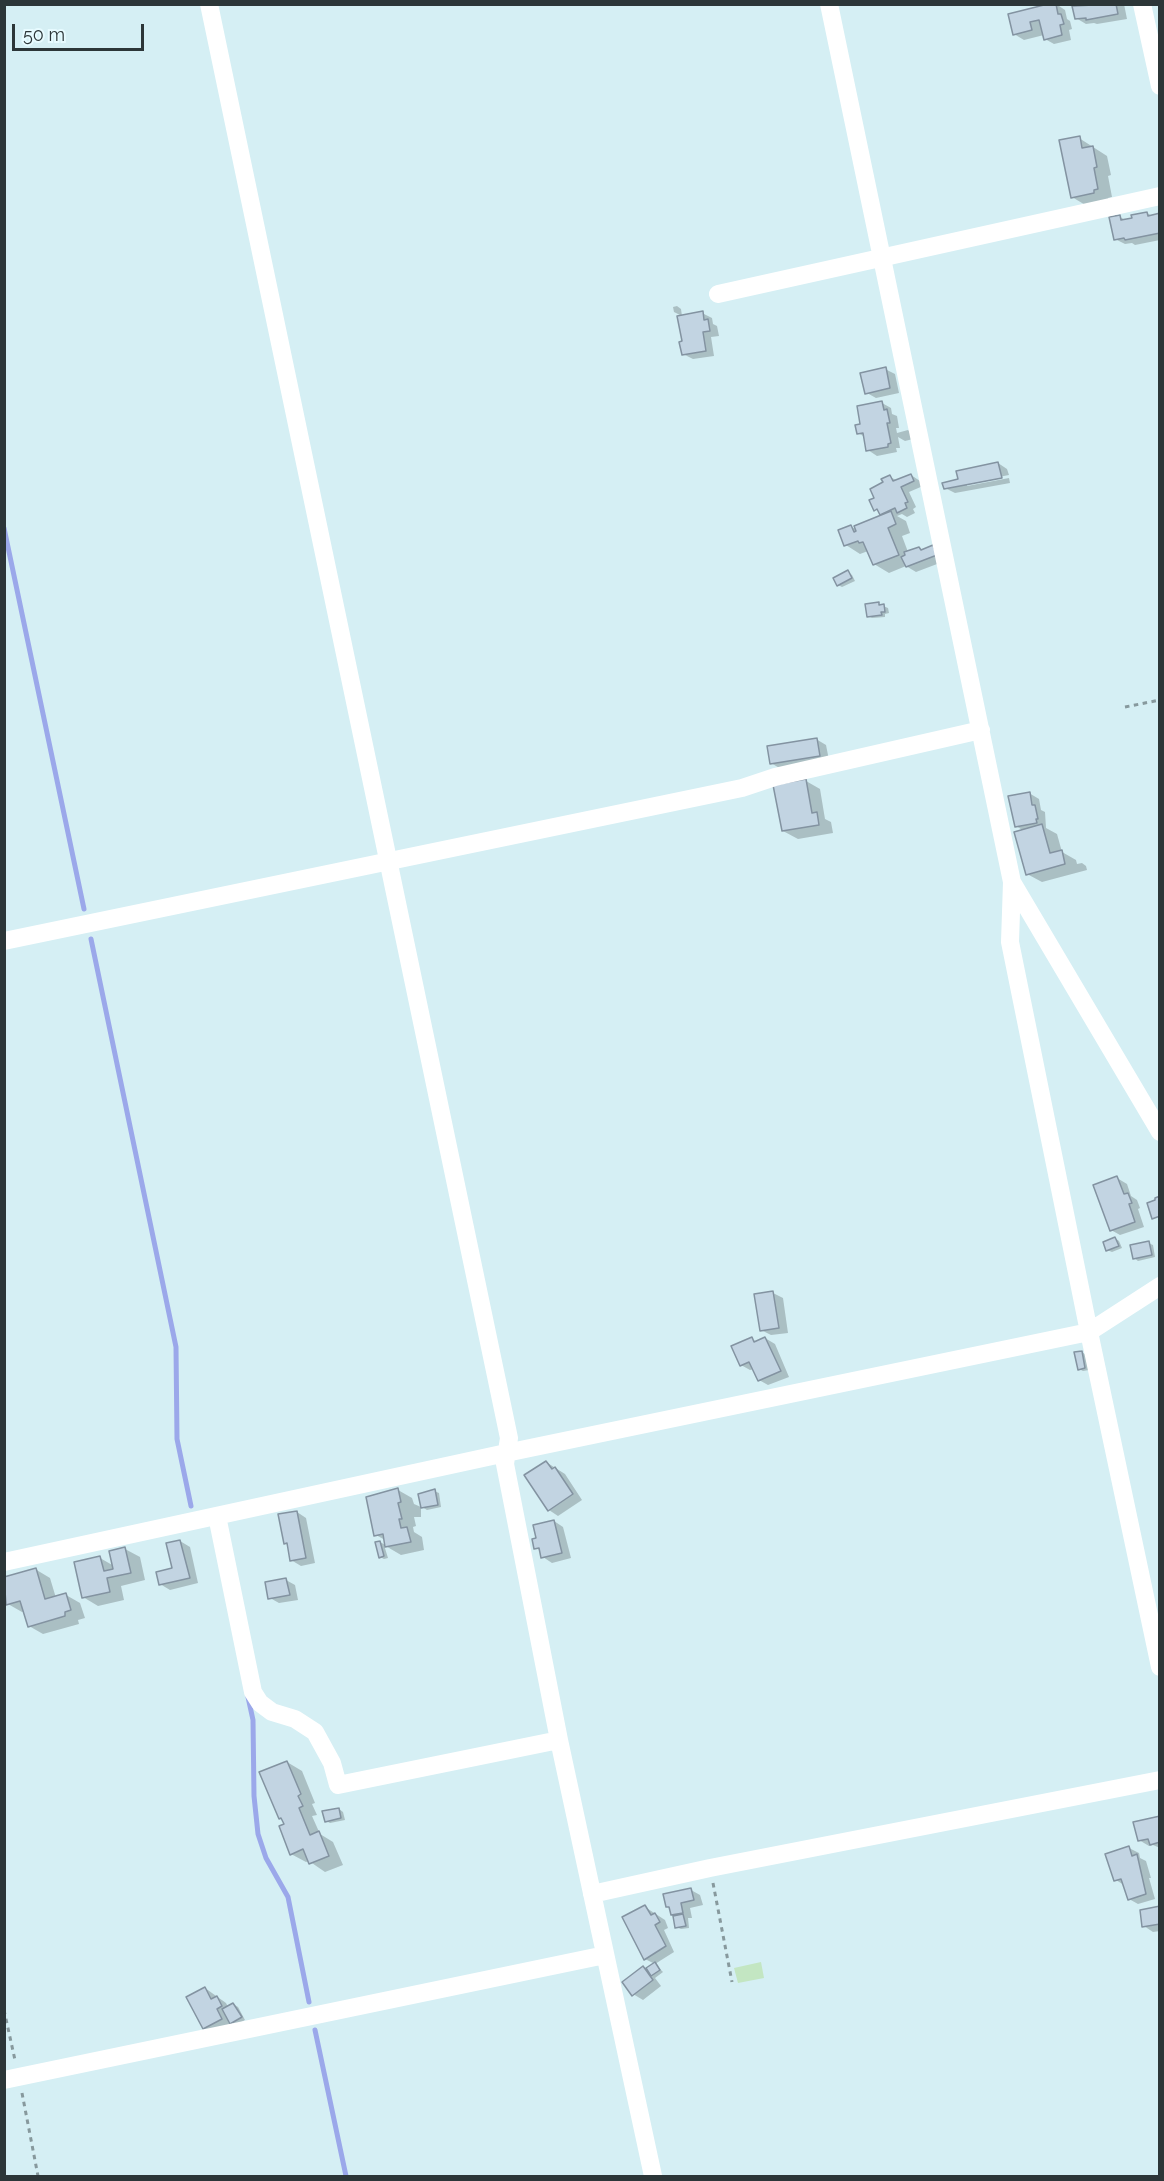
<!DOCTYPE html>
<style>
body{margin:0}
#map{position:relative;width:1164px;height:2181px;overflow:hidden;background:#d5eff4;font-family:Raleway,sans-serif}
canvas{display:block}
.frame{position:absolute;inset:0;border:6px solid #2c3638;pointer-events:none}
.scale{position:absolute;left:12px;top:24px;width:132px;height:27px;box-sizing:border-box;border:3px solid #2c3638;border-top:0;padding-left:8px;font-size:18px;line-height:21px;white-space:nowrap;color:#2c3638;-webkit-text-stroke:4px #e7fbff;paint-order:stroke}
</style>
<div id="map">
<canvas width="1164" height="2181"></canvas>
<div class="frame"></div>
<div class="scale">50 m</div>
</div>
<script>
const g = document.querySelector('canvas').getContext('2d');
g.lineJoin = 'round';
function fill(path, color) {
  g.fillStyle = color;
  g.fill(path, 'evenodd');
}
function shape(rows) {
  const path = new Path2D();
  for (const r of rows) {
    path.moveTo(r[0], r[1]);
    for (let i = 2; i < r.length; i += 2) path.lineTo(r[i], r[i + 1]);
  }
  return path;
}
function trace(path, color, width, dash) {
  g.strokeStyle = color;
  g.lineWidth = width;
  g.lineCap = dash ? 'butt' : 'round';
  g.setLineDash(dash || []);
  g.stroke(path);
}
const green = shape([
 [761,1962,764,1978,738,1983,734,1968]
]);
const shadow = shape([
 [1056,4,1065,10,1067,19,1070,21,1072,29,1069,30,1071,40,1054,44,1045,39,1044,35,1024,40,1014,34,1010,15],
 [1081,4,1124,4,1127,19,1097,24,1094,23,1086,24,1076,18],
 [1079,138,1107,156,1111,175,1108,176,1112,197,1108,198,1108,201,1087,206,1072,197],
 [1147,213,1152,216,1160,215,1160,240,1135,245,1132,243,1125,244,1115,239,1120,217,1127,221],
 [677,306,681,309,682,316,702,313,712,318,713,324,717,326,719,336,711,337,714,356,693,359,683,354,682,316,674,312,673,307],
 [885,369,895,374,899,393,876,398,867,393],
 [882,403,891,408,892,414,897,416,899,428,896,428,897,433,908,430,912,433,913,439,905,441,898,437,900,448,896,448,897,452,877,456,868,450,865,437,858,433,862,425],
 [998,463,1007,469,1009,475,967,483,967,486,1009,478,1010,483,955,493,945,488],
 [911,475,920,481,923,486,909,492,916,507,913,509,915,513,907,517,902,514,897,516,906,521,910,533,902,536,908,552,919,548,945,561,916,572,906,566,889,573,874,564,868,551,860,554,846,545,851,527,858,530,884,516,875,509,876,498,890,477,898,481],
 [848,572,852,575,855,581,842,587,838,585],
 [878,604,888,608,889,613,885,614,885,617,872,618,868,616],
 [816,739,826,745,829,760,781,769,771,763],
 [806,781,820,789,825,819,831,822,833,833,798,839,783,831],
 [1029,793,1039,799,1041,810,1045,812,1046,828,1057,834,1062,852,1076,860,1077,864,1082,863,1086,866,1087,870,1042,882,1027,874,1024,831,1016,826],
 [1117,1178,1127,1184,1131,1196,1137,1200,1140,1208,1138,1209,1144,1227,1120,1235,1111,1230],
 [1115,1238,1119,1241,1122,1248,1112,1252,1107,1250],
 [1148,1243,1153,1245,1155,1257,1138,1261,1134,1258],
 [773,1293,783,1298,788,1333,771,1335,761,1330],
 [765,1338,775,1344,789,1377,768,1385,759,1380,754,1369,750,1370,741,1365,752,1339,757,1342],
 [1082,1352,1086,1355,1089,1370,1083,1371,1079,1369],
 [546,1462,565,1474,582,1500,558,1516,549,1510],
 [398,1490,412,1498,414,1504,421,1507,421,1517,414,1517,416,1526,413,1527,414,1532,422,1537,424,1550,401,1555,384,1545,388,1558,384,1559,380,1557,380,1542,387,1546,385,1540,376,1535],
 [434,1491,439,1493,441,1507,427,1510,422,1507],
 [297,1512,306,1518,315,1563,301,1566,291,1560,289,1545,285,1543],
 [554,1521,563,1527,571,1558,552,1563,543,1557,541,1551,536,1548,538,1539],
 [180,1541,190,1547,198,1583,170,1590,160,1584,174,1569],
 [125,1549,140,1557,145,1580,121,1586,124,1600,98,1606,83,1597,100,1558,114,1566],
 [35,1569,50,1578,56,1598,66,1595,80,1603,85,1618,78,1620,79,1624,43,1634,29,1626,25,1611,22,1612,8,1604,4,1593,4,1579],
 [286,1580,295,1585,298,1600,279,1603,270,1598],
 [287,1762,302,1771,315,1803,312,1804,317,1815,312,1816,320,1834,333,1842,343,1865,325,1872,309,1861,306,1862,291,1854,286,1825,284,1821,280,1818],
 [339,1809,343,1812,345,1820,330,1823,326,1821],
 [1160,1817,1160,1848,1153,1845,1149,1846,1139,1840],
 [1129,1848,1139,1853,1140,1858,1146,1861,1151,1878,1149,1878,1155,1899,1138,1904,1129,1899,1124,1885,1116,1880],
 [691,1890,700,1895,703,1905,690,1908,692,1918,688,1918,689,1928,681,1929,676,1927,674,1915,671,1909,667,1906],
 [645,1907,665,1920,668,1928,664,1930,674,1952,655,1964,663,1972,655,1978,661,1986,643,2000,633,1994,643,1968,646,1970,655,1964,645,1959],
 [1160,1908,1160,1931,1153,1932,1144,1926],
 [205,1988,226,2003,228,2007,233,2004,238,2007,245,2020,236,2025,228,2021,230,2025,214,2033,204,2028]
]);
const stream = shape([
 [4,528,84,909],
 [91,939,176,1347,177,1439,191,1506],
 [248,1697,253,1720,254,1796,258,1834,266,1858,288,1897,309,2002],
 [315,2030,346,2176]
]);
const building = shape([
 [1048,4,1056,4,1058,14,1061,14,1064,24,1060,25,1062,35,1044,40,1039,20,1030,22,1032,30,1013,35,1008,14,1048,4],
 [1116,4,1118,14,1086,20,1086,18,1075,19,1072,6,1116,4],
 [1080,136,1082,148,1093,146,1097,167,1094,168,1098,189,1094,190,1094,193,1071,198,1059,140,1080,136],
 [1147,212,1148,216,1160,213,1160,233,1125,240,1124,238,1114,240,1109,217,1120,215,1121,220,1132,218,1131,215,1147,212],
 [703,311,704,320,708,319,710,331,703,332,706,351,682,355,679,342,682,341,677,316,703,311],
 [886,367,890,388,865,394,860,373,886,367],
 [882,401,884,410,887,409,890,423,887,423,891,443,888,444,888,447,866,451,863,433,857,434,855,425,860,424,857,406,882,401],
 [998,462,1002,478,944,489,942,483,958,479,956,471,998,462],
 [911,474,914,481,901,487,908,502,905,503,907,508,897,513,895,508,880,515,877,509,874,511,869,500,874,498,870,489,883,482,881,479,890,475,893,481,911,474],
 [891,511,896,524,888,528,899,555,873,565,863,542,859,543,858,541,844,546,838,530,851,525,854,532,856,531,854,526,891,511],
 [933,545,937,555,906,567,901,557,905,555,904,552,919,547,921,550,933,545],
 [848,570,852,578,837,586,833,578,848,570],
 [879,602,879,605,884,604,885,612,881,612,882,615,867,617,865,604,879,602],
 [817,738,820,756,770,764,767,746,817,738],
 [806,779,812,813,817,812,819,825,782,831,773,785,806,779],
 [1030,792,1032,805,1035,805,1038,819,1036,819,1037,823,1015,827,1008,796,1030,792],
 [1042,824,1050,853,1062,850,1065,864,1026,875,1014,832,1042,824],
 [1117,1176,1124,1194,1128,1193,1132,1203,1129,1204,1135,1222,1110,1231,1093,1185,1117,1176],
 [1160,1196,1160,1216,1152,1219,1147,1203,1155,1200,1155,1198,1160,1196],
 [1115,1237,1119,1246,1106,1251,1103,1242,1115,1237],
 [1149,1241,1152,1255,1133,1259,1130,1245,1149,1241],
 [773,1291,779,1328,760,1331,754,1294,773,1291],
 [752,1337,754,1342,765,1337,781,1371,758,1381,749,1362,740,1366,731,1346,752,1337],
 [1082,1351,1085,1368,1078,1370,1074,1352,1082,1351],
 [546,1461,552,1469,555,1467,573,1494,548,1511,524,1475,546,1461],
 [398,1488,401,1502,398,1503,402,1519,399,1519,401,1528,407,1527,411,1542,385,1547,383,1534,374,1536,366,1497,398,1488],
 [435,1489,438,1505,421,1508,418,1494,435,1489],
 [297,1511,306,1558,290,1561,287,1543,284,1544,278,1514,297,1511],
 [554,1520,562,1553,541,1558,539,1548,534,1549,532,1539,536,1538,533,1525,554,1520],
 [180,1540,190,1578,159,1585,156,1572,172,1568,166,1543,180,1540],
 [380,1541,384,1556,379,1558,375,1542,380,1541],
 [125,1547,131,1573,107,1578,110,1592,82,1598,74,1562,100,1556,104,1571,113,1569,109,1551,125,1547],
 [36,1568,45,1599,66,1593,71,1610,65,1612,65,1616,28,1627,20,1601,6,1605,4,1577,36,1568],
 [286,1578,290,1595,268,1599,265,1582,286,1578],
 [287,1761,301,1794,298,1796,303,1806,299,1808,310,1835,319,1831,329,1856,309,1864,303,1849,290,1855,279,1826,284,1824,281,1818,279,1819,259,1772,287,1761],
 [339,1808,341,1818,325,1822,322,1811,339,1808],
 [1160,1816,1160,1842,1150,1845,1148,1839,1138,1841,1133,1822,1160,1816],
 [1129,1846,1132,1856,1137,1854,1146,1894,1128,1900,1121,1879,1114,1881,1105,1854,1129,1846],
 [691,1888,694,1900,681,1903,683,1913,671,1915,669,1907,666,1907,663,1894,691,1888],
 [645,1905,651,1915,655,1913,660,1922,655,1925,666,1946,644,1960,622,1917,645,1905],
 [1160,1906,1160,1924,1142,1927,1140,1910,1160,1906],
 [683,1914,686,1926,675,1928,673,1916,683,1914],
 [655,1962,660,1970,651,1976,646,1968,655,1962],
 [643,1966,653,1980,632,1996,622,1982,643,1966],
 [205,1987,211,1999,217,1996,222,2006,217,2009,222,2019,203,2029,186,1997,205,1987],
 [233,2003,242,2017,230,2024,222,2009,233,2003]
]);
const path = shape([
 [1125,707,1160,700],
 [713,1883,732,1982],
 [4,2010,15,2060],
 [22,2093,38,2176]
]);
const minor = shape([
 [209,4,509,1438,505,1464,559,1740,653,2176],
 [829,4,1012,882,1010,942,1089,1332,1160,1667],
 [1142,4,1160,86],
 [718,294,1160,196],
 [1012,882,1160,1132],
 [4,941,742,788,775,777,981,730],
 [217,1516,253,1692,260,1703,272,1712,295,1719,315,1732,332,1763,338,1785,559,1740],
 [4,1562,506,1453,1089,1332,1160,1286],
 [592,1894,710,1868,1160,1780],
 [4,2080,605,1955]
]);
fill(green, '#c3e6c2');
fill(shadow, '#0003');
trace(stream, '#9ba8ea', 5);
fill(building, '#c2d4e2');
trace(building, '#8393a1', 1.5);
trace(path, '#87999d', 3, [4.5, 4.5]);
trace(minor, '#fff', 18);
</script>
